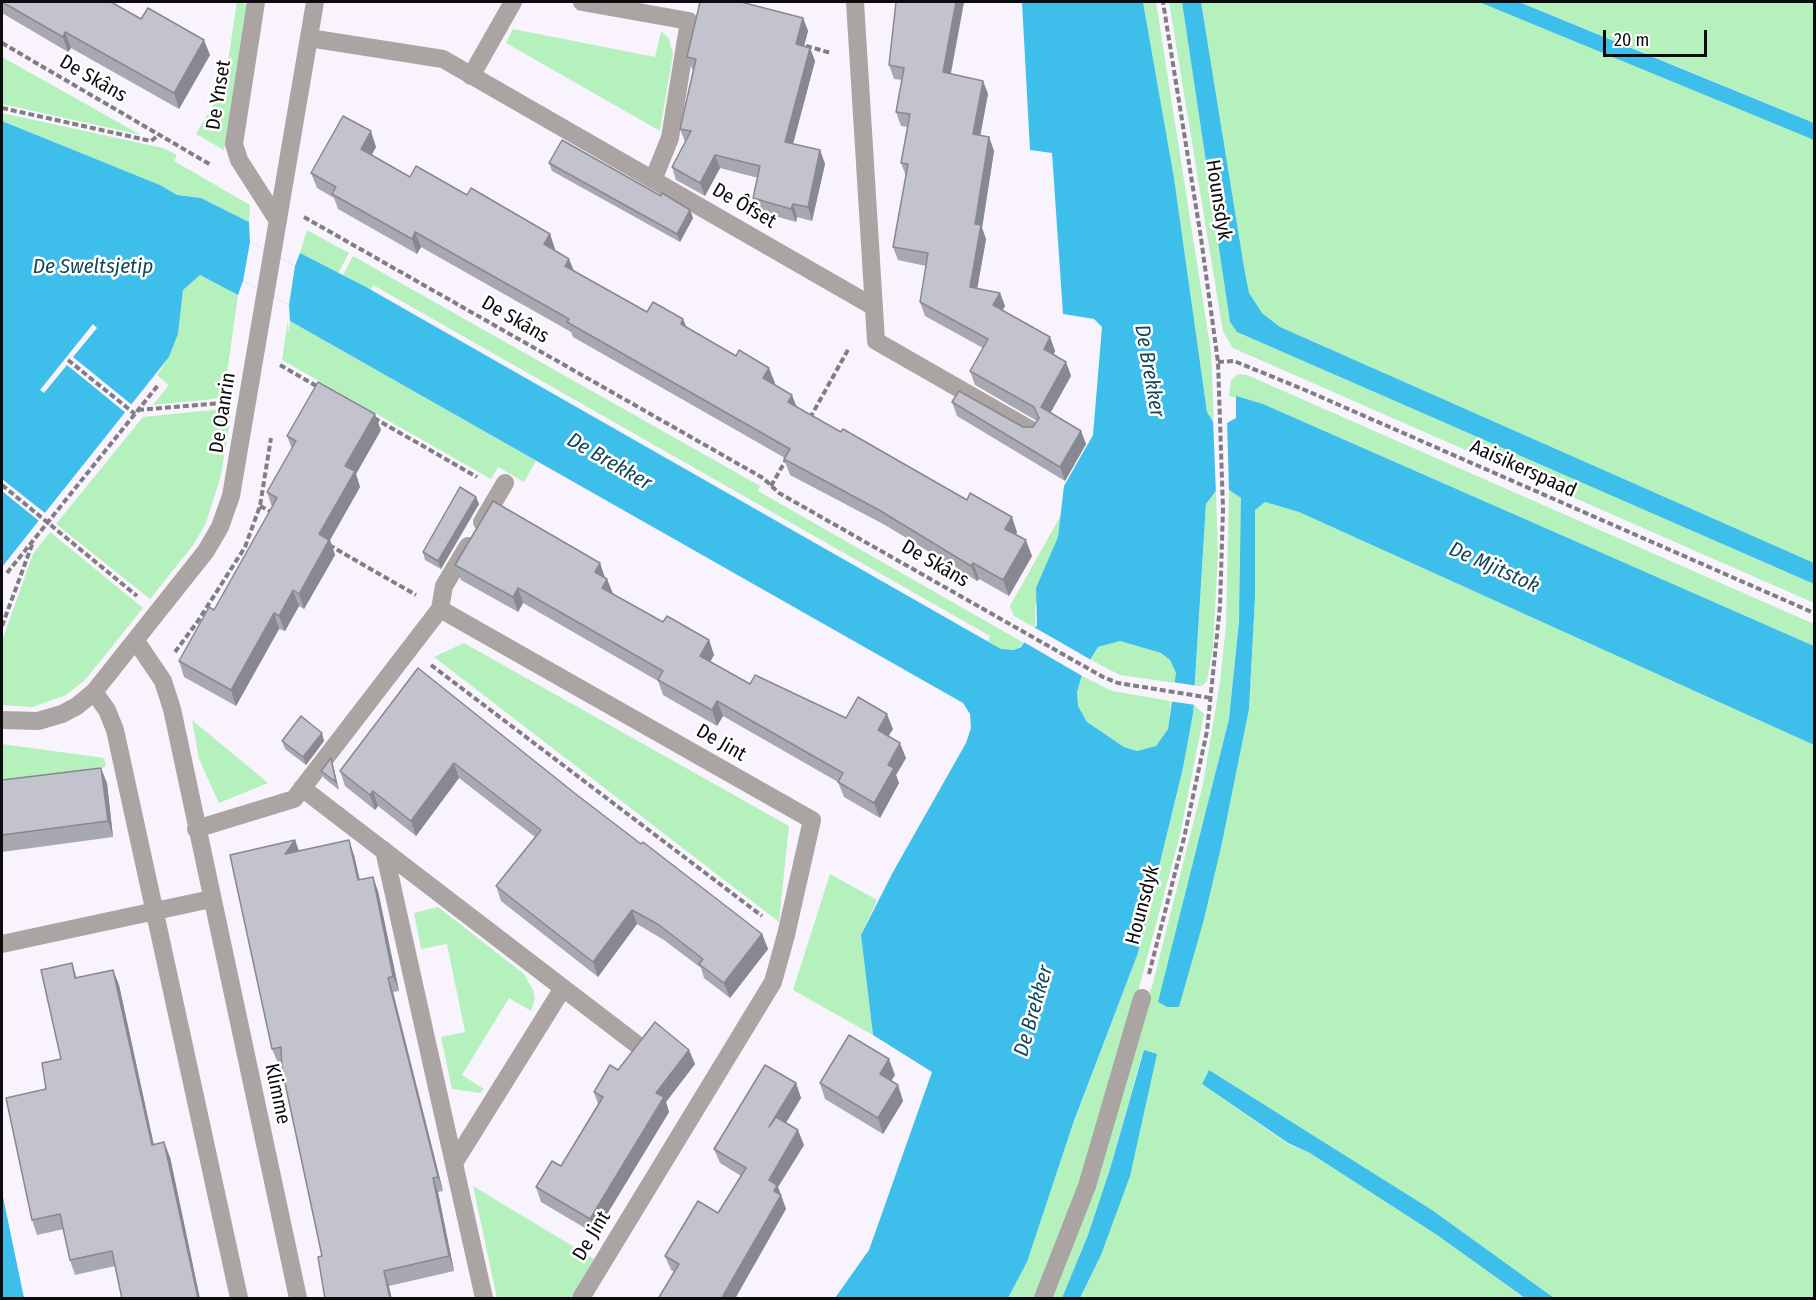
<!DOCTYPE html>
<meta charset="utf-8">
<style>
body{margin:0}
#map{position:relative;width:1816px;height:1300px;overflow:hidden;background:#f8f3fd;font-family:"Fira Sans Condensed",sans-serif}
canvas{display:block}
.frame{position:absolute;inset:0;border:3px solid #0c0b0e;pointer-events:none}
.scale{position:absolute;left:1603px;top:30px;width:104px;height:27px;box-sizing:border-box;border:3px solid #0c0b0e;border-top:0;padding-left:8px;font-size:18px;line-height:21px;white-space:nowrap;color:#0c0b0e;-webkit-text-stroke:4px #fff;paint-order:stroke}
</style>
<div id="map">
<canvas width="1816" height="1300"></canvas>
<div class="frame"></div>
<div class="scale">20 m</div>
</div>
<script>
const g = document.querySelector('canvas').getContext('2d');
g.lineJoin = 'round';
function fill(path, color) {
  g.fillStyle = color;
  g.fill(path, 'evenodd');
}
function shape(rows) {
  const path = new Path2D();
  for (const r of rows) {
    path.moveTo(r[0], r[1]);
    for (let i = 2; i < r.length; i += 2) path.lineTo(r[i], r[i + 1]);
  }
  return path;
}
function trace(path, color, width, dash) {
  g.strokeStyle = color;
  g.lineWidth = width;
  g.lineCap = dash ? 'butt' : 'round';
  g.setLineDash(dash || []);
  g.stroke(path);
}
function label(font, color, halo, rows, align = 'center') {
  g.font = font + ' "Fira Sans Condensed",sans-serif';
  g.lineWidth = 5;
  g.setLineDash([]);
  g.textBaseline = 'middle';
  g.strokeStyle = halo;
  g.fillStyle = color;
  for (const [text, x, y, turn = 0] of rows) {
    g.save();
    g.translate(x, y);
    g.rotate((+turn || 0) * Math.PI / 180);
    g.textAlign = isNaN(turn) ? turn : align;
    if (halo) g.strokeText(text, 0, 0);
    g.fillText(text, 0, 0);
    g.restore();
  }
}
const green = shape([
 [237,2,247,4,224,150,196,134,224,87],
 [1143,2,1156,2,1211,352,1214,423,1207,412,1174,178],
 [1169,2,1182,2,1230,322,1237,332,1814,584,1814,603,1233,348,1223,332],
 [1201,2,1479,2,1814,140,1814,563,1280,327,1262,313,1254,305,1249,293,1244,267],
 [1519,2,1814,2,1814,123,1691,72],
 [513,29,655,57,661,31,669,39,673,54,660,131,506,43],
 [2,57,141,135,2,104],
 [2,113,163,148,177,155,174,161,250,205,249,222,201,198,177,195,160,185,2,121],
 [307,230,349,253,338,273,300,253],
 [353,256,760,486,758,491,1024,643,1015,650,1001,649,988,641,990,636,373,285,371,290,343,275],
 [200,275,238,295,225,388,220,397,213,399,153,405,169,385,157,375,169,357,178,334,183,290],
 [288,319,288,333,290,321,536,461,524,482,498,467,491,479,282,360],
 [1238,374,1247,375,1814,624,1814,646,1263,404,1229,396,1231,380],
 [232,408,221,475,206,523,194,544,150,599,56,524,143,417],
 [1229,490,1241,498,1241,599,1229,719,1159,1002,1167,1007,1179,1007,1222,843,1249,709,1255,598,1255,510,1265,502,1299,512,1814,745,1814,1298,1554,1298,1432,1210,1209,1070,1202,1084,1288,1144,1310,1153,1437,1235,1525,1298,1080,1298,1101,1255,1143,1051,1110,1169,1088,1235,1062,1298,1049,1298,1095,1185,1154,979,1203,784,1220,682,1226,625],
 [1216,491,1218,554,1213,646,1207,681,1202,686,1195,686,1206,504],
 [1061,515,1058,537,1035,606,1035,628,1014,616,1010,606],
 [50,532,143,608,85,680,66,695,33,707,2,705,2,641,33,554],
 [1120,641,1161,653,1170,660,1176,673,1175,683,1120,675,1091,660,1098,647],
 [464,643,789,826,779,922,434,657],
 [1082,676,1112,691,1171,701,1168,729,1156,746,1137,751,1124,747,1087,722,1078,706,1077,692],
 [1193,704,1204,714,1180,835,1126,1036,1083,1181,1036,1298,1008,1298,1027,1262,1074,1122,1138,953,1183,768],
 [192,720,268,783,219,803,199,759],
 [2,744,104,758,106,767,2,781],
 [830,874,877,900,861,935,873,1035,793,990],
 [438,907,524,974,533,990,535,998,531,1011,509,998,462,1075,484,1089,480,1093,452,1089,441,1037,465,1032,447,944,421,949,414,913],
 [473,1186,594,1259,570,1298,497,1298]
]);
const water = shape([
 [1022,2,1143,2,1174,178,1207,412,1214,423,1227,423,1236,418,1236,396,1263,404,1814,646,1814,745,1299,512,1265,502,1255,510,1255,598,1249,709,1222,843,1204,919,1179,1007,1167,1007,1158,1002,1229,719,1239,621,1241,498,1229,490,1216,491,1206,504,1193,713,1183,768,1138,953,1074,1121,1027,1262,1008,1298,835,1298,869,1250,932,1072,873,1035,861,935,893,872,966,743,971,728,970,714,963,703,290,321,289,305,243,281,238,295,200,275,183,290,178,334,169,357,2,567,2,121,160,185,177,195,201,198,249,222,250,242,295,266,300,253,366,287,1001,649,1014,650,1021,647,1037,625,1036,588,1058,537,1064,486,1093,435,1102,327,1094,319,1063,314,1052,153,1030,150],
 [1120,641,1161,653,1170,660,1176,673,1168,729,1156,746,1137,751,1124,747,1087,722,1078,706,1077,692,1083,672,1098,647],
 [1182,2,1201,2,1244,267,1249,293,1262,313,1280,327,1814,563,1814,584,1237,332,1230,322],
 [1479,2,1519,2,1814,123,1814,140],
 [1144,1050,1157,1054,1130,1176,1101,1255,1080,1298,1062,1298,1088,1235,1110,1169],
 [1209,1070,1432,1210,1554,1298,1525,1298,1437,1235,1310,1153,1288,1143,1202,1084],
 [2,1192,24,1298,2,1298]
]);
const pier = shape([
 [250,242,295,266,289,305,243,281],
 [93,324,97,328,73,357,132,405,157,375,159,377,2,570,39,521,2,491,2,479,45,513,126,413,67,365,44,393,40,390],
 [1213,417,1215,420,1227,420,1229,490,1229,494,1216,496],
 [1032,626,1093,661,1084,677,1022,641],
 [1172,682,1198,686,1196,705,1168,701]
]);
const path = shape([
 [2,43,211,165],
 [806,46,831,53],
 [2,108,151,141,159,135],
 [304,217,763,478,779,493,1103,677,1118,683,1211,698],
 [68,360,135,414],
 [1218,362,1234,361,1305,390,1814,613],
 [280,365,320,388],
 [138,410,221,403],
 [374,418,477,477],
 [810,418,849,348],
 [2,485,137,596],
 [771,486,787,458],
 [260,506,273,513],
 [329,545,416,595],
 [7,573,159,384],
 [2,626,33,542],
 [175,652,198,621,245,547,260,506,271,438],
 [431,665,762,916],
 [1149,974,1184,838,1207,731,1220,606,1223,509,1218,362,1201,238,1163,2]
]);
const minor = shape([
 [256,2,234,144,239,160,278,221],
 [582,2,689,21,670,138,653,180],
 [855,2,876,341,1033,431],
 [309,38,443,59,874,307],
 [471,76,513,2],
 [482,522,505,483],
 [440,609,444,586,468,546],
 [136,641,163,681,172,709,298,1298],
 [94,692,107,710,115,730,239,1298],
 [2,720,38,721,62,714,77,706,94,692,206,551,220,527,231,496,315,2],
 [302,788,563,988,454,1163],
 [196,829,294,799,440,609,812,820,786,935,773,982,581,1298],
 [384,850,484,1298],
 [2,944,211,899],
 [563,988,635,1043],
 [1043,1298,1087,1186,1142,998]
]);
const wall = shape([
 [2,2,141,19,210,55,179,109,71,48,68,52,2,13],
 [964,2,951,74,983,81,988,94,980,135,989,137,994,151,982,228,986,239,977,289,1000,293,1005,306,1002,310,1050,337,1055,351,1053,355,1066,362,1071,376,1050,413,1081,431,1086,444,1065,481,957,416,952,402,1023,427,1033,427,1037,421,975,385,970,371,983,348,925,316,920,302,926,266,898,260,893,247,906,176,901,163,908,127,901,126,896,112,902,80,894,79,889,65],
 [803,18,808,31,804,46,810,48,815,61,793,144,820,150,825,164,812,221,797,217,796,222,757,211,753,198,758,178,720,168,705,196,676,180,672,167,685,142,680,129,693,71,687,57],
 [376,147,372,155,410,177,467,195,550,234,555,249,555,250,569,259,574,271,647,312,683,319,687,328,775,383,774,384,797,407,1017,532,1016,535,1032,556,1009,596,979,579,977,581,885,525,790,475,784,459,785,458,573,337,571,332,421,247,417,254,338,209,334,198,317,188,311,173],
 [549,163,661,196,690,210,693,218,680,242,552,171],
 [381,430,356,474,360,487,330,540,335,555,304,609,299,606,285,631,279,629,236,706,184,677,179,661,214,610,272,507,267,492,292,449,287,436],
 [476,497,479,504,441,569,425,560,423,552],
 [600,563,605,578,607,579,613,594,663,622,709,640,714,655,710,662,750,684,846,718,893,729,888,736,906,758,896,775,899,783,880,818,844,797,838,782,723,716,717,726,663,695,658,681,523,603,518,612,461,580,455,565],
 [418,668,577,795,641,844,762,934,768,949,730,998,704,978,701,968,664,940,637,924,598,977,501,901,496,886,535,837,459,778,416,836,378,806,375,810,345,786,340,771],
 [282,741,324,741,306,765,285,749],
 [331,758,339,790,324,778,321,771],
 [2,780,107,783,113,837,2,852],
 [295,840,299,851,354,855,360,880,378,891,399,991,393,992,443,1191,438,1192,454,1271,389,1286,322,1256,282,1062,278,1063,272,1049],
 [72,963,77,978,113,970,119,985,154,1145,170,1157,200,1299,122,1299,115,1266,75,1275,70,1260,64,1229,37,1235,32,1220,46,1089,61,1059],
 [689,1050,695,1064,666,1102,669,1112,595,1234,541,1202,536,1187,561,1166,598,1104,594,1092,618,1070],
 [895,1075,891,1081,898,1085,903,1101,883,1134,825,1099,820,1083],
 [796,1083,801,1098,786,1123,804,1145,778,1187,786,1209,674,1272,671,1270,665,1256,718,1213,741,1176,720,1163,714,1149]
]);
const shadedWall = shape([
 [956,2,964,2,948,86,943,72],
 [803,18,808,31,801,57,796,44],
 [65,32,71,48,68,52,63,37],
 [204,40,210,55,179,109,174,93],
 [810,48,815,61,790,155,785,142],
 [983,81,988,94,978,148,973,134],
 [371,131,376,147,366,164,361,149],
 [989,137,994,151,982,228,986,239,975,301,970,287,975,224],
 [820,150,825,164,812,221,808,207],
 [715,155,720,168,705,196,700,183],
 [793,204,797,217,796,222,791,209],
 [690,210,693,218,680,242,677,234],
 [415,232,421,247,417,254,412,239],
 [550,234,555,249,549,260,544,244],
 [569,259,575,274,565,266],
 [1000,293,1005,306,998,319,993,305],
 [683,319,689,335,681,324],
 [1050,337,1055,351,1049,363,1044,349],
 [1066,362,1071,376,1046,421,1041,407],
 [769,368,775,383,769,394,763,378],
 [792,395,798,410,788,402],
 [375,414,381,430,356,474,360,487,330,540,335,555,304,609,299,594,319,534,345,466],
 [1081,431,1086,444,1065,481,1060,467],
 [476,497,479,504,441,569,438,561],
 [1012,517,1017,532,1011,544,1005,529],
 [1026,540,1032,556,1009,596,1003,580],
 [600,563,605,578,595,572],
 [973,563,979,579,977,581,971,566],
 [607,579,613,594,602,588],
 [518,588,523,603,518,612,513,597],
 [293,590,299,606,285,631,279,616],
 [274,613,279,629,236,706,231,690],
 [709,640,714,655,705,671,700,656],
 [717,701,723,716,717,726,712,710],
 [887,714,893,729,883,745,878,730],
 [322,733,324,741,306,765,303,757],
 [900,743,906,758,896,775,899,783,880,818,874,803,888,765],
 [331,758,339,790,336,782],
 [454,763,459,778,416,836,411,821],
 [101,768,107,783,113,837,108,821],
 [373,791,378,806,375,810,370,795],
 [295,840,300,854,285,854],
 [349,840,354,855,363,895,358,880],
 [373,877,378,891,399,991,393,976],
 [632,910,637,924,598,977,593,962],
 [762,934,768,949,730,998,724,983],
 [113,970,119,985,157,1160,152,1145],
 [388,978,393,992,443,1191,438,1177],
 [689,1050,695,1064,666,1102,669,1112,595,1234,590,1219,656,1093],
 [889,1059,895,1075,885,1090,880,1074],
 [796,1083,801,1098,774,1142,769,1127],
 [898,1085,903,1101,883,1134,878,1118],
 [798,1130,804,1145,778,1187,786,1209,735,1299,721,1299,769,1180],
 [164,1142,170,1157,200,1299,198,1299],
 [433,1178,438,1192,454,1271,449,1256],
 [384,1271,389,1286,392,1299,390,1299]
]);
const building = shape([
 [2,2,111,2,141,19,148,8,204,40,174,93,65,32,63,37,2,2],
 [700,2,741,2,803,18,796,44,810,48,785,142,820,150,808,207,793,204,791,209,753,198,760,166,715,155,700,183,672,167,691,131,680,129,696,59,687,57,700,2],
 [896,2,956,2,943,72,983,81,973,134,989,137,975,224,981,225,970,287,1000,293,993,305,1050,337,1044,349,1066,362,1041,407,1081,431,1060,467,952,402,959,391,1023,427,1033,427,1039,418,1034,407,970,371,988,339,920,302,928,253,893,247,908,164,901,163,910,114,896,112,904,68,889,65,896,2],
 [343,116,371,131,361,149,410,177,416,166,467,195,471,188,550,234,544,244,569,259,565,266,647,312,653,302,683,319,681,324,736,356,739,350,769,368,763,378,792,395,788,402,841,432,843,429,967,500,970,493,1012,517,1005,529,1026,540,1003,580,973,563,971,566,879,510,784,459,790,449,567,322,569,319,415,232,412,239,332,194,336,187,311,173,343,116],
 [562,140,661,196,662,193,690,210,677,234,549,163,562,140],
 [318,382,375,414,345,466,355,471,319,534,329,540,299,594,293,590,279,616,274,613,231,690,179,661,209,607,214,610,277,498,267,492,296,441,287,436,318,382],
 [460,487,476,497,438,561,423,552,460,487],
 [493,501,600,563,595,572,607,579,602,588,663,622,667,616,709,640,700,656,750,684,755,675,846,718,858,697,887,714,878,730,900,743,888,765,894,768,874,803,838,782,843,773,717,701,712,710,658,680,663,671,518,588,513,597,455,565,493,501],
 [418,668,577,795,641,844,643,842,762,934,724,983,699,964,703,959,659,925,632,910,593,962,496,886,541,830,454,763,411,821,373,791,370,795,340,771,418,668],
 [301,716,322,733,303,757,282,741,301,716],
 [331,758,336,782,321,771,331,758],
 [101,768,108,821,2,835,2,780,101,768],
 [295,840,285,854,349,840,358,880,373,877,393,976,388,978,438,1177,433,1178,449,1256,384,1271,390,1299,325,1299,318,1257,322,1256,282,1069,281,1047,272,1049,230,855,295,840],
 [72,963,75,978,113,970,152,1145,164,1142,198,1298,122,1299,112,1251,70,1260,60,1214,32,1220,6,1098,46,1089,42,1063,61,1059,41,970,72,963],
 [655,1022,689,1050,656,1093,664,1097,590,1219,536,1187,552,1161,561,1166,603,1097,594,1092,610,1065,618,1070,655,1022],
 [849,1035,889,1059,880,1074,898,1085,878,1118,820,1083,849,1035],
 [765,1065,796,1083,769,1127,776,1117,798,1130,769,1180,777,1185,774,1191,781,1195,721,1299,658,1299,679,1264,665,1256,698,1201,718,1213,746,1168,714,1149,765,1065]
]);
const streetNames = [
 ["De Skâns",93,79,30],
 ["De Ynset",219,95,-81],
 ["Hounsdyk",1218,200,81],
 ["De Ôfset",744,206,30],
 ["De Skâns",515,320,30],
 ["De Oanrin",223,413,-81],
 ["Aaisikerspaad",1523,469,24],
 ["De Skâns",935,564,30],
 ["De Jint",721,743,30],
 ["Hounsdyk",1143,905,-75],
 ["Klimme",277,1094,78],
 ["De Jint",592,1236,-59]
];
const waterNames = [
 ["De Sweltsjetip",93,267],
 ["De Brekker",1149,371,80],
 ["De Brekker",609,462,30],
 ["De Mjitstok",1494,568,24],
 ["De Brekker",1034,1011,-74]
];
fill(green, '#b5f1bc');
fill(water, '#3ebfeb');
fill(pier, '#f8f3fd');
trace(path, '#807d83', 4, [6, 3]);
trace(minor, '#aaa4a3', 18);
fill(wall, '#a8a8b0');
fill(shadedWall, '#888890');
fill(building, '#c3c3cd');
trace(building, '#888890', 1.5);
label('20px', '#0c0b0e', '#fff', streetNames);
label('italic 21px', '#114759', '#fff', waterNames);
</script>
